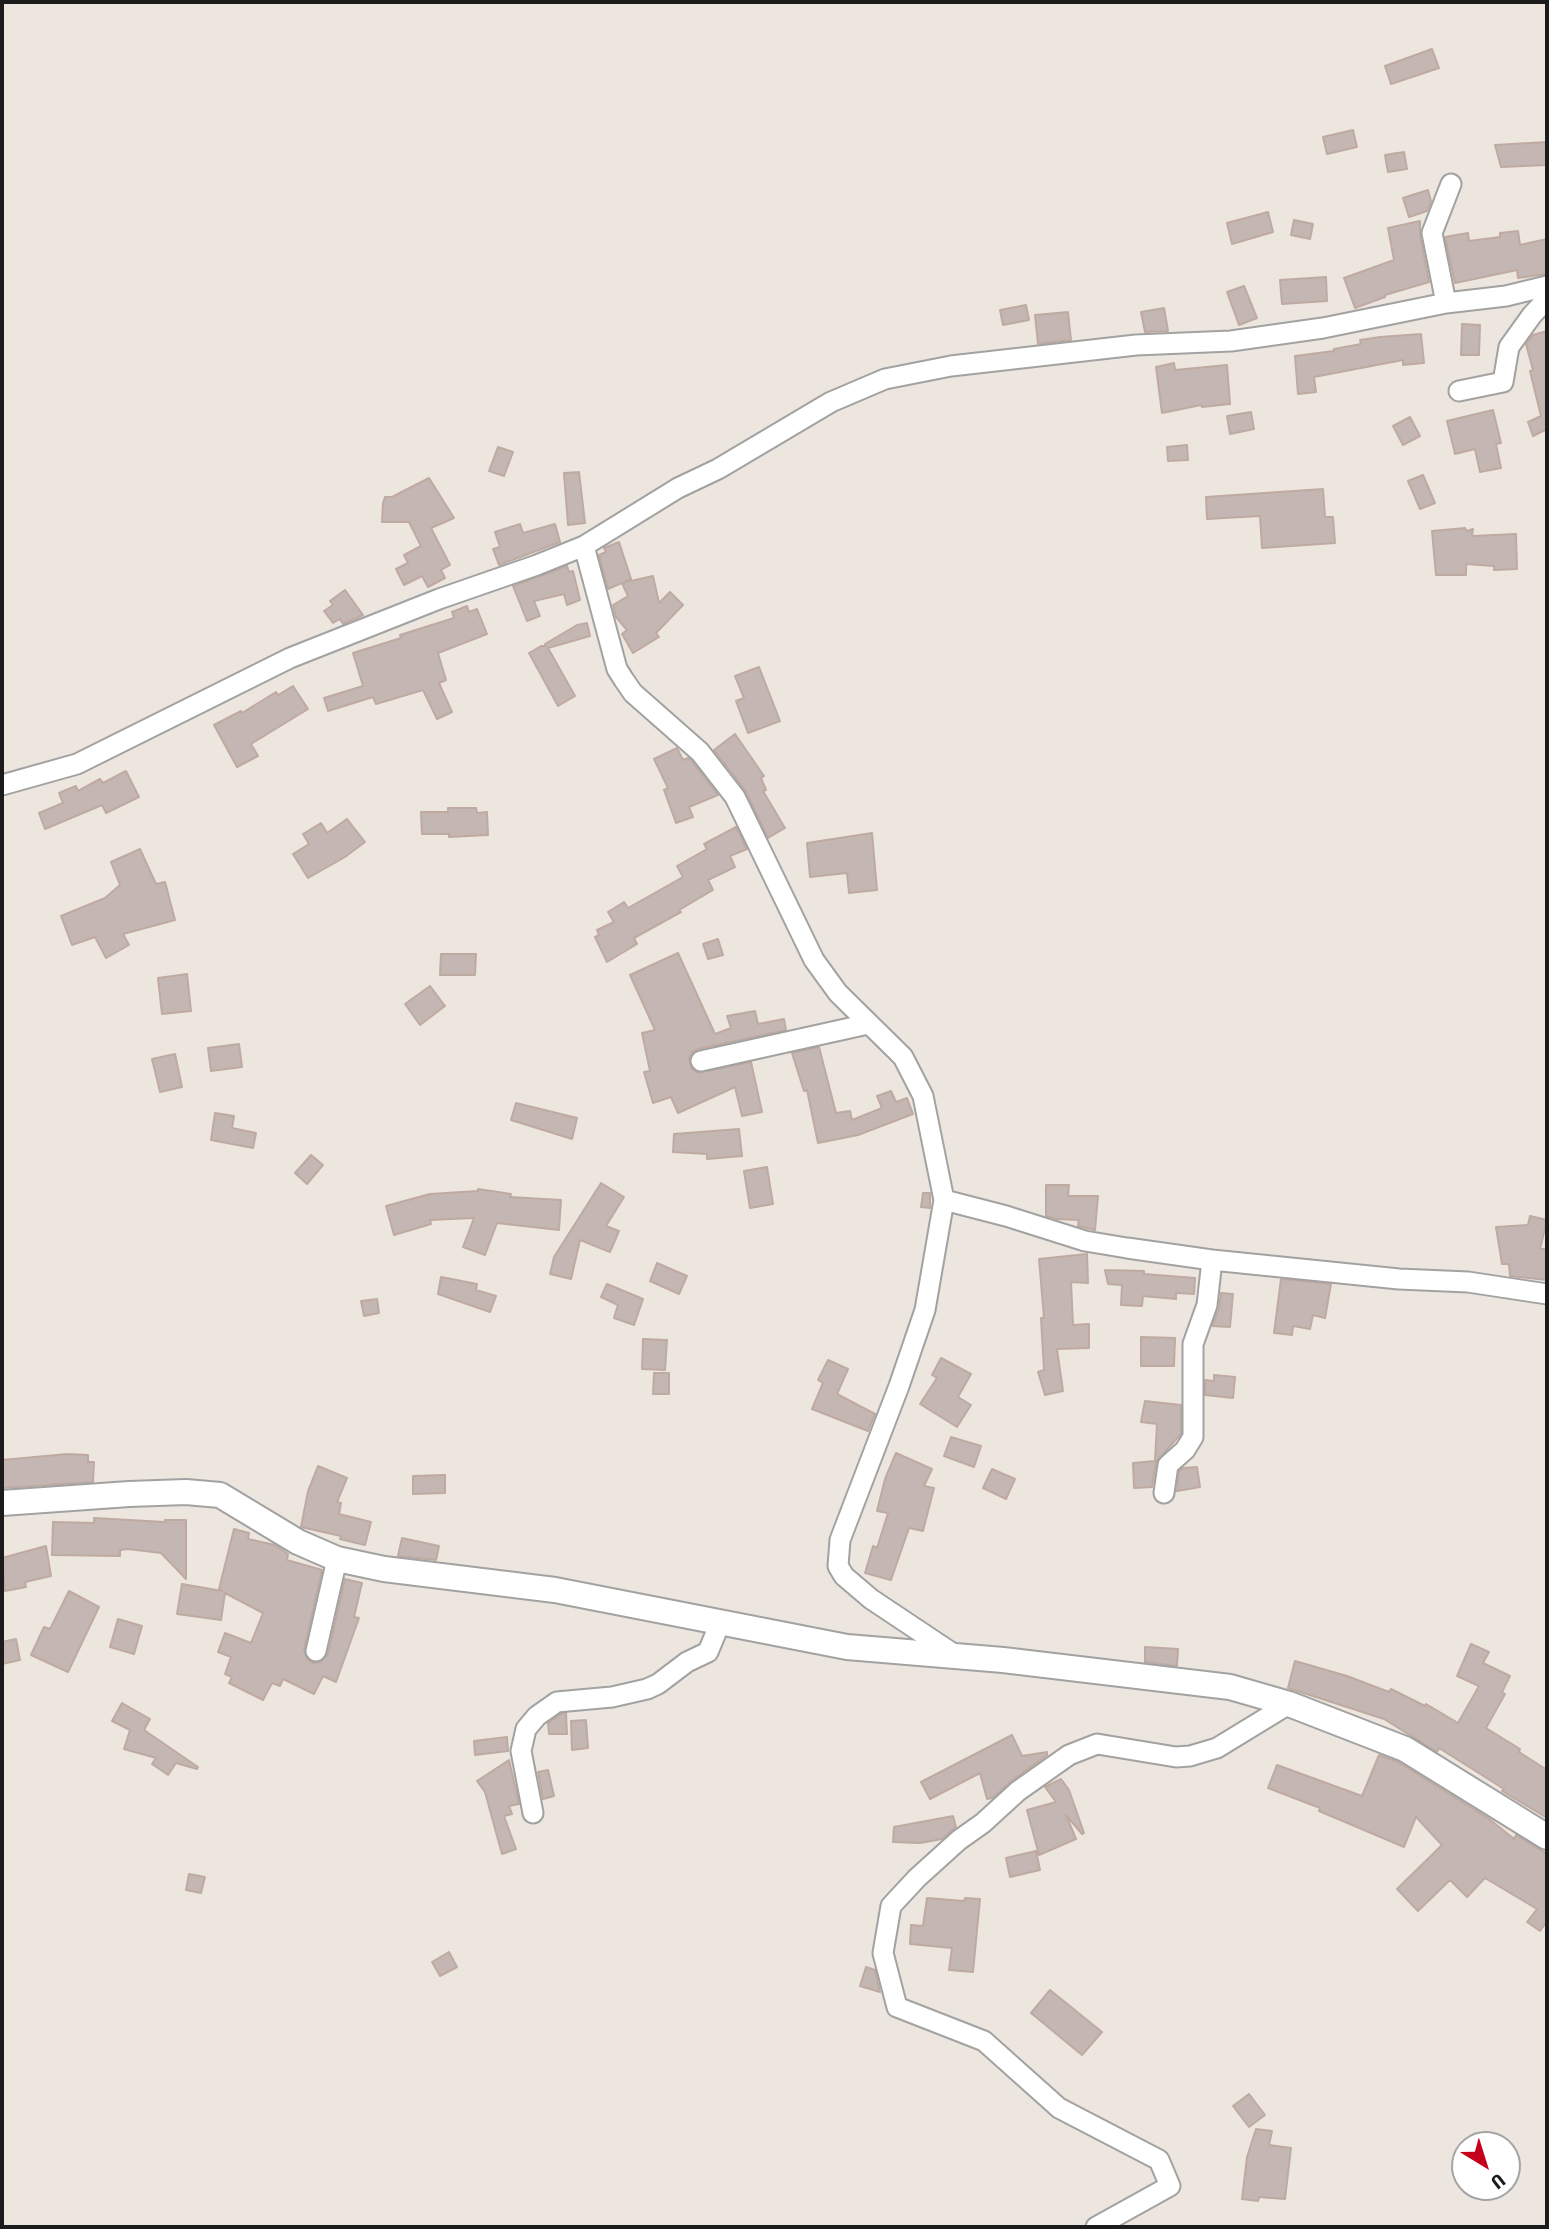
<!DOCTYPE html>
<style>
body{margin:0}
#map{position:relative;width:1549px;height:2229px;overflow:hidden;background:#ede6df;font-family:"Fira Sans Condensed",sans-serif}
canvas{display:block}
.frame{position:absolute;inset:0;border:4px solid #1b1b1b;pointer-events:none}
.north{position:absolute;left:1451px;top:2131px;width:70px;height:70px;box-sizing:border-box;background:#fff;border:2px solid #a4a4a4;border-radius:50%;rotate:142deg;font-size:19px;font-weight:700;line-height:28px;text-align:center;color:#1b1b1b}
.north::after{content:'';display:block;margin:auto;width:24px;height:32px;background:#c5001d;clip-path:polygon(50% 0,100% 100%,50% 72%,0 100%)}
</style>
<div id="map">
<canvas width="1549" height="2229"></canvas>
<div class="frame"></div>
<div class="north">U</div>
</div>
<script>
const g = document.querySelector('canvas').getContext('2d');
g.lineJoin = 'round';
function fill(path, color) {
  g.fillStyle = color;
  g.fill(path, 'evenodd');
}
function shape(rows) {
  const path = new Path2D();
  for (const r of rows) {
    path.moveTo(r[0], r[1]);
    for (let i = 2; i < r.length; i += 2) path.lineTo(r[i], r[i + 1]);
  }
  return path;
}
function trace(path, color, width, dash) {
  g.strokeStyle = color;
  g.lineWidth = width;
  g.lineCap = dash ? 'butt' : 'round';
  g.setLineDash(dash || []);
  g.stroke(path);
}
const building = shape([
 [1432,49,1439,68,1391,84,1385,66,1432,49],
 [1353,130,1357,147,1327,154,1323,137,1353,130],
 [1547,142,1547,165,1501,167,1495,145,1547,142],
 [1404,152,1407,169,1388,172,1385,155,1404,152],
 [1428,190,1431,201,1427,211,1409,217,1403,198,1428,190],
 [1268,212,1273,232,1232,244,1227,223,1268,212],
 [1294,220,1313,224,1310,239,1291,235,1294,220],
 [1420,221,1420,235,1429,282,1385,295,1385,297,1355,308,1344,278,1394,260,1388,228,1420,221],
 [1518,231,1520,245,1547,239,1547,274,1518,278,1517,270,1455,283,1445,237,1468,233,1469,241,1500,237,1500,233,1518,231],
 [1326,277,1327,301,1282,304,1280,280,1326,277],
 [1244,286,1257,318,1239,325,1227,292,1244,286],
 [1026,305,1029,320,1003,325,1000,310,1026,305],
 [1164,308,1168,331,1145,332,1141,312,1164,308],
 [1068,312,1071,340,1038,344,1035,315,1068,312],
 [1462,324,1480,325,1479,355,1461,355,1462,324],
 [1547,331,1547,429,1533,436,1528,422,1541,416,1530,371,1533,370,1526,344,1533,335,1547,331],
 [1421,334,1424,363,1403,365,1403,360,1314,377,1316,392,1298,394,1295,356,1334,351,1334,349,1361,344,1360,340,1380,337,1421,334],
 [1174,363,1175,370,1227,365,1230,404,1202,407,1201,405,1162,413,1156,367,1174,363],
 [1493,410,1501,443,1496,444,1501,468,1480,472,1475,449,1455,454,1447,421,1493,410],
 [1251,412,1254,429,1230,434,1227,416,1251,412],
 [1410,417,1420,436,1403,445,1393,426,1410,417],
 [1187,445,1188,460,1168,461,1167,447,1187,445],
 [498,447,513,452,504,476,489,471,498,447],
 [579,472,585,523,568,525,564,473,579,472],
 [1423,475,1435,503,1420,509,1408,481,1423,475],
 [429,478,454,518,431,528,450,565,441,570,445,578,428,587,422,576,404,585,396,569,408,563,404,555,421,546,409,522,382,522,383,503,385,497,392,497,429,478],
 [1323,489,1325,517,1333,517,1335,543,1262,548,1260,516,1207,519,1206,497,1323,489],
 [520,524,523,533,555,524,560,542,499,565,493,549,500,547,495,532,520,524],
 [1465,528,1467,531,1473,529,1472,536,1516,534,1517,569,1494,570,1494,566,1466,564,1466,575,1436,575,1432,531,1465,528],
 [619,542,631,579,608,589,599,555,606,552,604,548,619,542],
 [567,566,569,572,573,571,580,600,567,605,564,594,534,601,540,616,527,621,513,586,567,566],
 [653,576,659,603,670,592,683,605,656,633,659,637,633,653,622,634,627,630,616,617,613,605,628,596,622,583,653,576],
 [345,590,363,615,343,624,340,619,333,623,324,611,333,605,330,601,345,590],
 [467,606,469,612,477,609,487,634,438,653,446,680,439,683,452,712,437,719,423,690,376,704,373,697,328,711,324,698,363,686,353,653,401,638,400,635,454,618,452,612,467,606],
 [587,623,590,636,548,648,575,696,558,706,529,653,541,646,546,646,545,644,577,625,587,623],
 [759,667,780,721,748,733,736,701,744,698,735,676,759,667],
 [293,686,308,709,251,744,258,756,237,767,214,725,241,711,242,713,276,692,278,695,293,686],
 [735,734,764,776,761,778,766,790,763,791,785,828,768,838,745,790,714,750,735,734],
 [677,748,683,760,688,758,691,760,718,795,689,807,693,817,676,823,664,790,668,788,654,759,677,748],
 [126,771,139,797,106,813,102,805,45,829,39,813,63,803,59,793,76,786,78,791,100,779,103,783,126,771],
 [448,808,476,808,477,813,487,812,488,835,449,837,449,834,422,834,421,812,448,812,448,808],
 [347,819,365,842,345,857,308,878,293,854,309,844,303,834,321,823,327,833,347,819],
 [736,827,747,849,730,856,735,867,708,880,713,890,679,910,681,912,634,938,637,944,607,962,595,937,599,935,597,930,614,922,608,912,624,902,628,908,683,877,677,866,707,849,704,844,736,827],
 [872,833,877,890,849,893,847,873,810,877,807,843,872,833],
 [140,849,156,884,165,882,175,920,123,934,129,945,106,958,95,937,72,945,61,916,105,898,120,885,111,862,140,849],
 [718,939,723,955,708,959,703,944,718,939],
 [678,953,715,1034,731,1028,727,1016,755,1011,758,1024,784,1019,786,1030,698,1049,692,1052,689,1058,692,1069,698,1073,751,1062,762,1112,742,1116,735,1087,678,1113,671,1097,653,1103,644,1072,650,1071,642,1033,655,1030,630,975,678,953],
 [441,954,476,954,475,975,440,975,441,954],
 [187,974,191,1011,162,1014,158,978,187,974],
 [430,986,445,1006,420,1025,405,1004,430,986],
 [239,1044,242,1067,211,1071,208,1048,239,1044],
 [819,1047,836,1113,850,1111,852,1120,882,1108,877,1096,891,1091,896,1102,907,1098,913,1114,858,1135,818,1143,807,1090,804,1091,792,1053,819,1047],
 [175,1054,182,1087,160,1092,152,1059,175,1054],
 [516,1103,577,1118,572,1139,511,1120,516,1103],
 [215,1113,234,1116,232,1128,256,1133,253,1148,211,1140,215,1113],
 [739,1129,742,1156,707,1159,707,1154,673,1152,674,1134,739,1129],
 [311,1155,323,1165,307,1184,295,1173,311,1155],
 [767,1167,773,1204,750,1208,744,1171,767,1167],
 [601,1183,624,1197,606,1226,619,1231,610,1252,580,1240,571,1279,550,1274,554,1257,601,1183],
 [1046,1185,1069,1185,1068,1196,1098,1196,1095,1230,1078,1226,1079,1220,1057,1219,1046,1216,1046,1185],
 [478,1189,511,1194,510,1197,561,1200,559,1230,497,1223,485,1255,463,1247,474,1218,430,1220,431,1224,394,1235,386,1206,430,1194,478,1191,478,1189],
 [923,1193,930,1193,930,1208,921,1207,923,1193],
 [1530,1216,1547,1220,1540,1249,1547,1249,1547,1280,1510,1276,1509,1264,1502,1264,1496,1227,1528,1225,1530,1216],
 [1087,1254,1088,1283,1071,1282,1073,1325,1089,1324,1089,1348,1057,1349,1063,1391,1045,1395,1038,1372,1044,1370,1041,1318,1044,1318,1039,1259,1087,1254],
 [657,1263,687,1276,679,1294,650,1281,657,1263],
 [1105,1270,1144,1271,1144,1274,1195,1278,1194,1294,1176,1293,1176,1299,1143,1296,1142,1306,1121,1305,1122,1285,1108,1284,1105,1270],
 [441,1277,477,1284,476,1290,496,1296,490,1312,438,1294,441,1277],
 [1281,1279,1331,1284,1325,1318,1313,1315,1310,1329,1293,1326,1292,1335,1274,1333,1281,1279],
 [607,1284,643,1299,634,1325,614,1318,618,1305,601,1297,607,1284],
 [1221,1293,1233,1294,1230,1327,1212,1326,1219,1309,1221,1293],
 [377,1299,379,1313,364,1316,361,1301,377,1299],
 [1141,1337,1175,1338,1174,1366,1141,1366,1141,1337],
 [643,1339,667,1340,665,1370,642,1369,643,1339],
 [941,1358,971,1374,958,1397,971,1405,957,1427,920,1404,937,1378,932,1375,941,1358],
 [828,1360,848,1369,837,1394,875,1414,868,1431,812,1409,823,1383,818,1380,828,1360],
 [654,1373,669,1373,669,1394,653,1394,654,1373],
 [1214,1375,1235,1377,1233,1398,1205,1395,1205,1380,1214,1381,1214,1375],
 [1145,1401,1181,1405,1181,1434,1156,1462,1152,1487,1134,1488,1133,1463,1155,1461,1157,1424,1141,1422,1145,1401],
 [951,1437,981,1446,974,1467,944,1456,951,1437],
 [896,1453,932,1469,924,1486,934,1488,923,1531,909,1528,891,1580,865,1573,873,1546,877,1548,888,1513,877,1511,885,1479,896,1453],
 [67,1454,88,1455,88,1462,94,1462,93,1482,2,1488,2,1460,67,1454],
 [318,1466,347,1478,337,1502,341,1503,339,1514,371,1522,365,1545,340,1539,341,1536,301,1527,308,1491,318,1466],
 [1197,1467,1200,1487,1177,1491,1179,1471,1183,1468,1197,1467],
 [992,1469,1015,1479,1006,1499,983,1488,992,1469],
 [445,1475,445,1493,413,1494,413,1476,445,1475],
 [94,1518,165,1522,165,1520,186,1520,186,1579,161,1553,128,1549,120,1550,120,1556,52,1555,53,1522,94,1523,94,1518],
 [234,1529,249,1533,248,1539,275,1545,288,1554,287,1560,322,1570,304,1649,307,1659,313,1663,320,1662,328,1654,345,1579,362,1583,354,1617,359,1618,336,1682,323,1676,314,1694,283,1679,280,1686,272,1683,263,1700,229,1683,232,1677,225,1674,231,1657,218,1652,225,1633,251,1643,263,1613,225,1593,221,1620,177,1614,182,1584,222,1591,219,1589,234,1529],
 [402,1538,439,1546,436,1560,398,1556,402,1538],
 [46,1546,51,1576,25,1582,26,1587,5,1591,2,1558,46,1546],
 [69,1591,99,1607,68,1672,31,1655,44,1627,50,1629,69,1591],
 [118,1619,142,1626,134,1654,110,1647,118,1619],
 [16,1639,20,1660,2,1664,2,1642,16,1639],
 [1471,1644,1489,1652,1483,1663,1510,1676,1502,1692,1505,1694,1486,1728,1520,1749,1519,1752,1547,1770,1547,1818,1502,1791,1504,1789,1439,1748,1437,1752,1384,1719,1288,1688,1295,1661,1347,1676,1389,1692,1391,1689,1425,1706,1426,1704,1458,1723,1479,1686,1457,1676,1471,1644],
 [1145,1647,1178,1649,1177,1666,1145,1662,1145,1647],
 [122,1703,150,1719,144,1730,198,1767,197,1769,176,1763,168,1775,152,1764,156,1758,124,1749,130,1730,112,1721,122,1703],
 [566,1713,567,1734,549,1734,548,1723,561,1714,566,1713],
 [586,1720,588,1748,572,1750,571,1721,586,1720],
 [1012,1735,1022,1756,1047,1752,1047,1755,1011,1781,993,1798,987,1799,980,1773,930,1799,921,1782,1012,1735],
 [507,1737,508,1751,475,1755,474,1741,507,1737],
 [1379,1755,1398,1762,1488,1818,1514,1839,1516,1835,1547,1854,1547,1921,1540,1931,1527,1922,1537,1909,1485,1878,1467,1897,1450,1880,1418,1911,1397,1889,1442,1845,1416,1817,1404,1847,1319,1811,1320,1808,1268,1788,1277,1765,1362,1796,1379,1755],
 [509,1760,519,1804,509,1806,512,1814,504,1816,516,1849,502,1854,485,1792,477,1781,509,1760],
 [548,1770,554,1796,543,1799,538,1772,548,1770],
 [1061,1779,1069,1790,1084,1833,1082,1834,1066,1815,1076,1839,1039,1855,1027,1810,1056,1802,1045,1787,1061,1779],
 [953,1816,956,1827,942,1839,920,1843,893,1842,894,1827,953,1816],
 [1036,1851,1040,1870,1010,1877,1006,1858,1036,1851],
 [189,1874,205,1877,201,1893,186,1890,189,1874],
 [927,1898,964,1901,965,1898,980,1899,973,1972,949,1970,952,1948,910,1944,911,1925,923,1926,927,1898],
 [449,1952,457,1967,440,1976,432,1962,449,1952],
 [866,1967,875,1970,880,1992,860,1986,866,1967],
 [1050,1990,1102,2032,1082,2055,1031,2013,1050,1990],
 [1249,2094,1265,2115,1249,2127,1233,2106,1249,2094],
 [1256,2129,1272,2131,1269,2145,1291,2148,1285,2199,1259,2197,1258,2201,1242,2199,1247,2157,1256,2129]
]);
const minor = shape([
 [1446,303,1432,233,1451,184],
 [1459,391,1503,382,1509,347,1532,315,1547,299],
 [584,546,617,669,624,680,633,693,700,752,735,797,814,960,838,993,903,1057,923,1096,944,1200,925,1310,899,1386,840,1540,838,1566,844,1576,871,1599,955,1655],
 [2,785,77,764,290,658,439,599,537,565,584,546,678,488,718,469,831,402,885,379,951,366,1136,345,1231,341,1323,328,1446,303,1506,296,1547,286],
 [701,1061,868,1024],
 [944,1200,1006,1216,1085,1241,1127,1248,1212,1260,1399,1279,1468,1282,1547,1294],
 [1164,1493,1168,1465,1185,1450,1193,1437,1193,1344,1207,1305,1212,1260],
 [316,1651,337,1559],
 [533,1813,521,1751,526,1729,537,1716,557,1702,612,1697,647,1689,658,1684,687,1662,708,1652,720,1623],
 [1096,2227,1170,2186,1159,2160,1059,2108,984,2041,897,2007,883,1953,891,1906,917,1878,959,1840,983,1823,1018,1791,1069,1755,1097,1744,1176,1757,1190,1756,1217,1748,1289,1704]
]);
const tertiary = shape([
 [2,1503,129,1494,186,1492,220,1495,298,1542,337,1559,384,1569,555,1590,847,1647,1003,1660,1230,1687,1289,1704,1405,1749,1547,1837]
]);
fill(building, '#c4b7b3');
trace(building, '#bfaaa1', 2);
trace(minor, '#a2a2a2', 23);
trace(tertiary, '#a2a2a2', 28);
trace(minor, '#fff', 19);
trace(tertiary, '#fff', 24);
</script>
